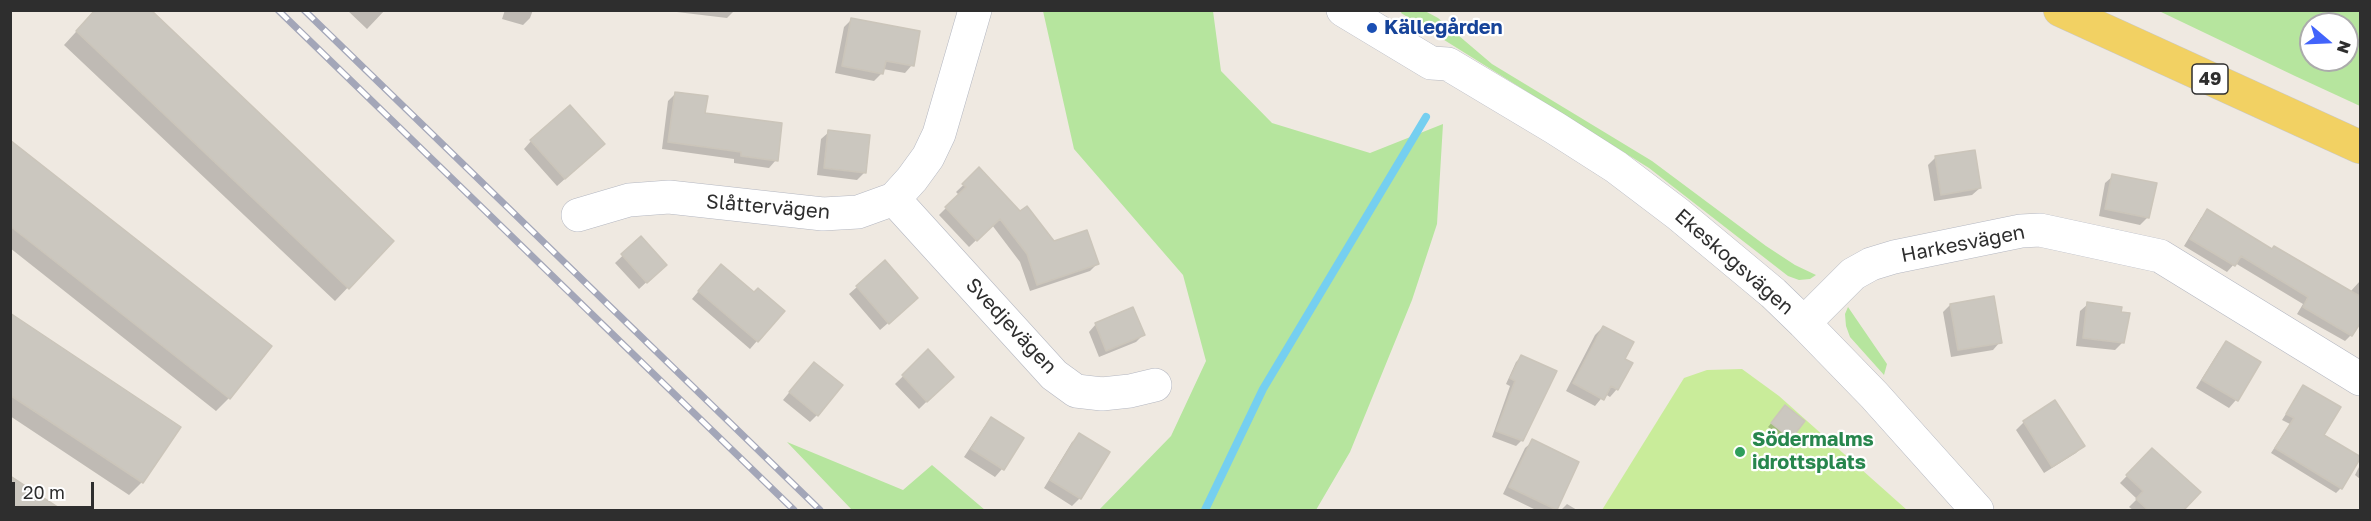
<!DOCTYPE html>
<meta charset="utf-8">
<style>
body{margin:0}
#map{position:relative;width:2371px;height:521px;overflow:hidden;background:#efe9e1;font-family:"Golos Text",sans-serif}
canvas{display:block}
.frame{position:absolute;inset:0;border:12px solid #2e2e2e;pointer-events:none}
.north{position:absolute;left:2299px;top:12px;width:60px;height:60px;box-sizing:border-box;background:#fff;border:2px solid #ababab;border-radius:50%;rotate:109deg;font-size:16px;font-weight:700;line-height:24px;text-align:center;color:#2e2e2e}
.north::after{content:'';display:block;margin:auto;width:21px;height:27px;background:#4264fb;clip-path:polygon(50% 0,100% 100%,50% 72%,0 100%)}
.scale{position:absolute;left:12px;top:482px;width:82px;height:27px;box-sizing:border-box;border:3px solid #2e2e2e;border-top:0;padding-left:8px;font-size:18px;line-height:21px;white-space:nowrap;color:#2e2e2e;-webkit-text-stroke:4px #fff;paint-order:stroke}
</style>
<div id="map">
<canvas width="2371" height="521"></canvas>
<div class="frame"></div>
<div class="north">N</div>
<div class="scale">20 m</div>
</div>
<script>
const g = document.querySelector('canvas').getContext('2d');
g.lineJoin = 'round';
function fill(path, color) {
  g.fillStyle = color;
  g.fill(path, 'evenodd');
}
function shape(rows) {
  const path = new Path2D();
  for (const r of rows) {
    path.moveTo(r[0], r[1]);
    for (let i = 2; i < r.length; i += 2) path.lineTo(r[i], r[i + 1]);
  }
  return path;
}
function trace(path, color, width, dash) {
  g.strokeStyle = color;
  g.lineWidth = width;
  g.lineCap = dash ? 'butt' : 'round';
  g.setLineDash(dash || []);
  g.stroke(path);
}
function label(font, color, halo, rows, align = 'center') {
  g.font = font + ' "Golos Text",sans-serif';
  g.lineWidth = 4.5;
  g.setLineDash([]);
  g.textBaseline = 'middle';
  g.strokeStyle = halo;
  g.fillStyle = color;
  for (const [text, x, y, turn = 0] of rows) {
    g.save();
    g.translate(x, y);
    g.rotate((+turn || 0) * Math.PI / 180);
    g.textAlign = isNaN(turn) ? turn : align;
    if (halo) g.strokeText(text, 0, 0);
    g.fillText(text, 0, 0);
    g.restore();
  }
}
const green = shape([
 [1043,11,1213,11,1221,71,1272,123,1370,153,1443,124,1437,224,1412,300,1350,452,1316,510,1099,510,1171,436,1206,361,1183,275,1074,149],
 [1402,11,1425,11,1438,18,1492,64,1652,161,1766,246,1795,265,1816,275,1810,279,1799,280,1788,276,1649,168,1401,13],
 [2159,11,2360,11,2360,106,2295,76],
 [2311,24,2347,24,2347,60,2311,60],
 [1848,307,1887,364,1884,375,1850,337,1846,326,1845,314],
 [787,442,903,490,932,465,985,510,852,510]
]);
const pitch = shape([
 [1742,369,1779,396,1907,510,1602,510,1684,378,1707,370]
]);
const shadow = shape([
 [96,10,392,241,335,301,64,45],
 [347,10,385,10,367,29],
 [505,10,533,10,530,18,523,25,502,19],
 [660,10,735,10,727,18],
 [851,20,912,65,905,73,883,69,882,73,874,81,835,73,844,27],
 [675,94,776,160,769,168,734,163,734,159,662,149,668,101],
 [829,132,865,172,857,180,817,175,821,139],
 [10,141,229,398,216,411,10,248],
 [531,141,596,151,557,186,524,149],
 [1936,157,1980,188,1972,195,1934,201,1928,165],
 [979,170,1020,213,1054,243,1097,264,1090,271,1030,291,1020,262,992,225,969,247,939,215,959,195,956,192],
 [2113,176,2148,217,2140,225,2099,216,2105,183],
 [2208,211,2272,250,2350,292,2360,281,2360,319,2351,335,2345,341,2297,314,2303,304,2235,263,2227,272,2184,246,2201,218],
 [641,238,665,265,639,289,615,263],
 [714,273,783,311,750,349,692,299],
 [857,287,909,305,880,330,849,294],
 [2088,304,2120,313,2122,343,2115,350,2076,346,2080,311],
 [1950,305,2000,342,1993,350,1951,357,1943,312],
 [10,315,142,482,129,495,10,416],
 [1096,324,1143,335,1136,342,1099,357,1089,332],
 [1603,327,1623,359,1617,389,1610,397,1605,394,1595,406,1566,391,1595,335],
 [2226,343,2259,363,2236,400,2229,408,2196,388,2219,351],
 [928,352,952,377,919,409,895,384],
 [1521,357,1522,440,1516,446,1492,437,1510,386,1506,384,1516,362],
 [807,371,817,415,810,422,783,400],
 [2304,386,2341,488,2336,493,2271,453,2290,424,2282,420],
 [2055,402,2083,446,2076,453,2044,473,2016,430,2024,422],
 [1782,410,1790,438,1787,441,1768,427],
 [991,419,1022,439,1002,469,995,477,964,457,984,427],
 [1080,435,1080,498,1072,506,1044,488,1072,442],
 [1533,441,1555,509,1554,510,1536,510,1503,494,1525,448],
 [2152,450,2199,492,2182,510,2133,510,2129,507,2137,499,2120,483],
 [2360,465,2360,479,2355,475],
 [10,478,59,510,10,510],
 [1567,504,1577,510,1561,510]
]);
const stream = shape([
 [1205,510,1263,389,1426,117]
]);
const building = shape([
 [95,10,151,10,394,241,349,289,76,31,95,10],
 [851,18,920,31,914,66,886,61,883,74,842,66,851,18],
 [675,92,708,96,705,113,782,123,778,161,741,156,741,152,668,142,675,92],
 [570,105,605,144,565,179,530,140,570,105],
 [828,130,870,135,866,173,824,168,828,130],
 [10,140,272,346,230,399,10,226,10,140],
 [1975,150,1981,188,1941,195,1935,156,1975,150],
 [979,167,1020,211,1027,206,1054,241,1087,230,1099,264,1037,285,1027,254,1000,219,977,241,945,207,966,187,962,184,979,167],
 [2112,174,2157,183,2149,218,2105,209,2112,174],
 [2207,209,2272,249,2274,246,2361,297,2361,322,2352,336,2303,307,2308,297,2241,256,2235,266,2190,239,2207,209],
 [641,236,667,265,647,283,621,254,641,236],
 [885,260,918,298,889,324,856,286,885,260],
 [721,264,754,292,758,288,785,311,758,342,698,291,721,264],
 [1994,296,2002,343,1958,350,1950,304,1994,296],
 [2087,302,2122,307,2121,312,2130,313,2124,343,2083,338,2087,302],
 [1133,307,1145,335,1106,351,1095,323,1133,307],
 [10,313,181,427,143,483,10,395,10,313],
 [1603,326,1634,342,1625,359,1633,363,1618,390,1611,386,1604,400,1573,383,1603,326],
 [2226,341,2261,362,2238,401,2202,380,2226,341],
 [928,349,954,377,927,402,902,375,928,349],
 [1521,355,1557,371,1523,441,1496,431,1515,381,1510,378,1521,355],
 [814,362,843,385,818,416,789,392,814,362],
 [2303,385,2341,407,2324,435,2361,457,2342,489,2275,448,2294,418,2286,414,2303,385],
 [2055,400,2085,446,2052,467,2023,421,2055,400],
 [1785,405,1805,421,1791,439,1771,423,1785,405],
 [991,417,1024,438,1004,470,971,449,991,417],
 [1079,433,1110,452,1081,499,1050,480,1079,433],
 [1532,439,1579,462,1557,510,1509,487,1532,439],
 [2152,448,2201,492,2184,510,2148,510,2136,499,2143,491,2126,475,2152,448],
 [10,476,62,510,10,510,10,476]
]);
const minor = shape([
 [1343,10,1431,63,1448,64,1555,128,1616,167,1678,214,1773,293,1804,323,1874,395,1977,510],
 [894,199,1054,375,1076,391,1102,394,1130,391,1155,385],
 [578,215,629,200,669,197,823,214,858,212,894,199,912,179,928,157,939,134,975,10],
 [1804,323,1853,274,1871,264,1894,257,2021,231,2040,230,2160,256,2360,379]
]);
const major = shape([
 [2060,10,2360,147]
]);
const rail = shape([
 [278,10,794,510],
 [304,10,820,510]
]);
const markers = [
 [1372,28,6,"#1a4fb4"],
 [1740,452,6,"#2e9e5b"]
];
const shields = [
 [2210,79,36]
];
const shieldNames = [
 ["49",2210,79]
];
const transitNames = [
 ["Källegården",1384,28]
];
const streetNames = [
 ["Slåttervägen",768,207,5],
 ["Harkesvägen",1963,244,-11],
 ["Ekeskogsvägen",1734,262,41],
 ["Svedjevägen",1011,326,47]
];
const leisureNames = [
 ["Södermalms",1752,440],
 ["idrottsplats",1752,463]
];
fill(green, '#b6e59e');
fill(pitch, '#c9ec9a');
fill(shadow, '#0003');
trace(stream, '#75cff0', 8);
fill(building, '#cbc7bf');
trace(building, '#cbc5ba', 1.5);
trace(minor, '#b4b7c1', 34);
trace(major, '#c9c9c9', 34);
trace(minor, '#fff', 33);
trace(major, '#f2d163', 33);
trace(rail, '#a3a6b8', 7);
trace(rail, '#fff', 4.5, [14]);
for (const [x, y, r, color] of markers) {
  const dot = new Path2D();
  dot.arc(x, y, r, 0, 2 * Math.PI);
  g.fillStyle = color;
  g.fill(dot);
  trace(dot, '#fff', 2);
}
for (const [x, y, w] of shields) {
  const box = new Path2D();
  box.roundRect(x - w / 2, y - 15, w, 30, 4.5);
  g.fillStyle = '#fff';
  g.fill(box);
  trace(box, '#2e2e2e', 1.5);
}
label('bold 18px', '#2e2e2e', null, shieldNames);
label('bold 20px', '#164399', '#fff', transitNames, 'left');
label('20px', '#2e2e2e', '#fff', streetNames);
label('bold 20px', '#27864d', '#fff', leisureNames, 'left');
</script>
